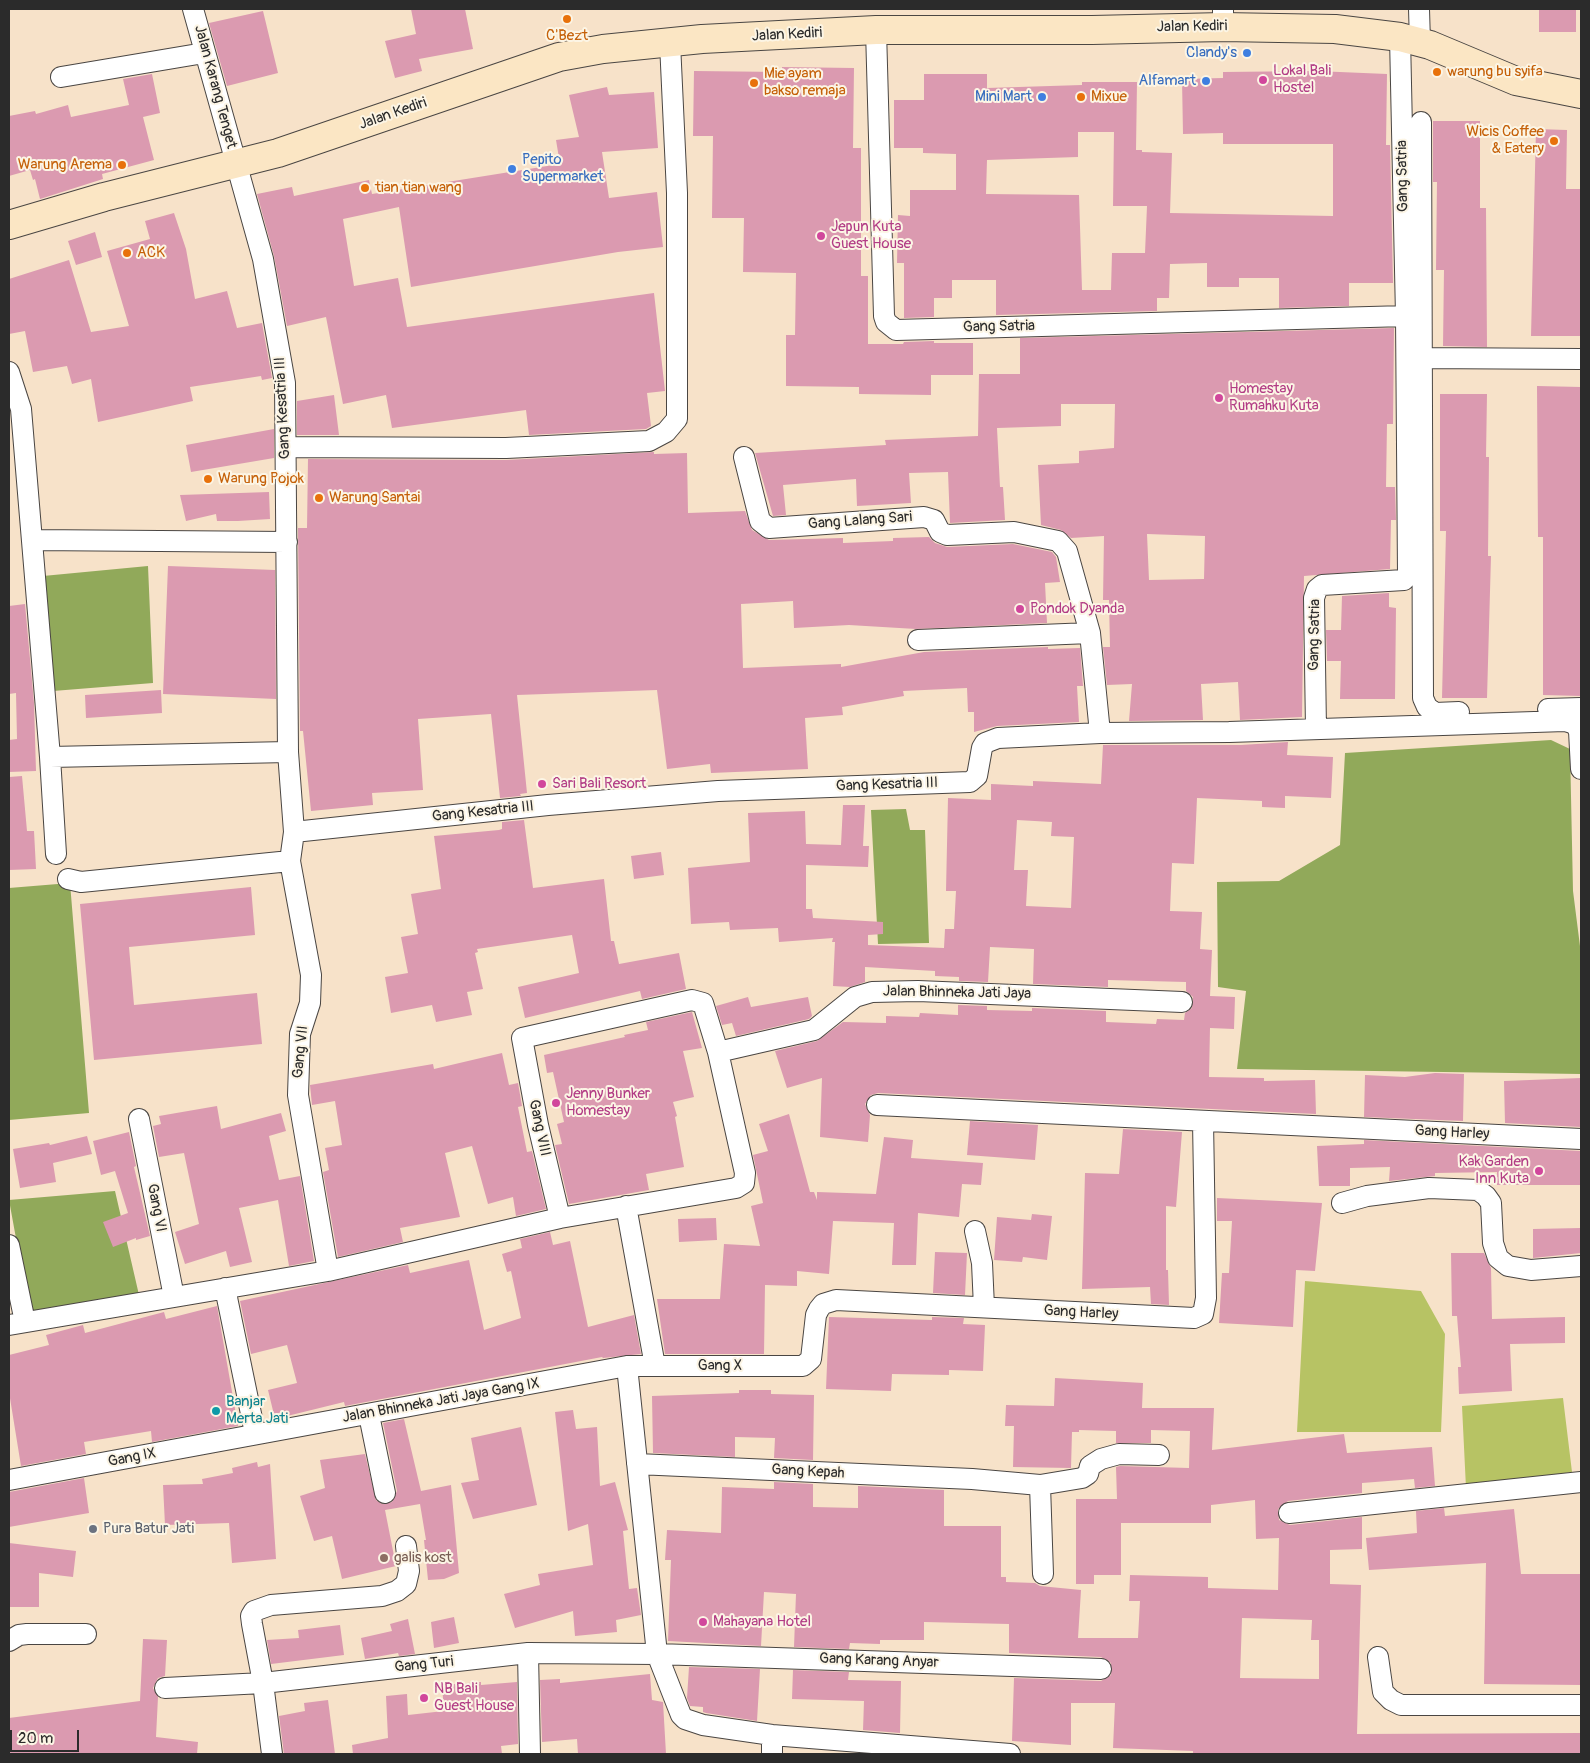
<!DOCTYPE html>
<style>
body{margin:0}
#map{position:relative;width:1590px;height:1763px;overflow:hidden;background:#f7e2c9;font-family:Pangolin,sans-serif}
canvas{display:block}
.frame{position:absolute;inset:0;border:10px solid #2b2b2b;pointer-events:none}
.scale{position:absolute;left:10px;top:1730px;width:69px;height:22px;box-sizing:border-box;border:2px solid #2b2b2b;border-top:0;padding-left:6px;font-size:15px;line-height:18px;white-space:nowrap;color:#2b2b2b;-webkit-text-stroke:4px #fcf5e5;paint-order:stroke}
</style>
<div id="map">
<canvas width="1590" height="1763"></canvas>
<div class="frame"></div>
<div class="scale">20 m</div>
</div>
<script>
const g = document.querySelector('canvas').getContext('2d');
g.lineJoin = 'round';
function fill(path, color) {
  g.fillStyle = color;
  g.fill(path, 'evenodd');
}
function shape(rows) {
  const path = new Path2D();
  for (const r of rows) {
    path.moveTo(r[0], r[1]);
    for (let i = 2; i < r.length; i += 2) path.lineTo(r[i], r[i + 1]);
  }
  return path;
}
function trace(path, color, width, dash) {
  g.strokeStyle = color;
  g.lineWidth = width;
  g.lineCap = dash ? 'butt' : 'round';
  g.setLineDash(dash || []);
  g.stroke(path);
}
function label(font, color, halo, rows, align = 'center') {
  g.font = font + ' Pangolin,sans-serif';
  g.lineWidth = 4;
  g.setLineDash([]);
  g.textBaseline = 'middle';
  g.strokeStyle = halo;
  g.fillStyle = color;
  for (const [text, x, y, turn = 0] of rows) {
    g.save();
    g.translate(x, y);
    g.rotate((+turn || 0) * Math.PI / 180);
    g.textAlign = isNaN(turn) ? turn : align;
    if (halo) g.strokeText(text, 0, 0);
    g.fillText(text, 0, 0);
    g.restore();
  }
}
const green = shape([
 [1305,1281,1421,1291,1445,1334,1441,1432,1297,1432],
 [1563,1398,1572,1472,1466,1488,1462,1406]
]);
const forest = shape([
 [148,566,153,683,53,691,43,576],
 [1551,740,1570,749,1573,891,1581,954,1581,1074,1237,1069,1246,991,1218,987,1217,882,1279,881,1340,845,1345,753],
 [906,809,910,830,925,830,929,943,878,944,871,810],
 [70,883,89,1113,9,1120,9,888],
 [115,1191,139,1295,30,1315,9,1200]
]);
const building = shape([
 [411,9,465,9,473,49,419,59,422,71,395,78,385,41,416,34],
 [1539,9,1576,9,1576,32,1539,32],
 [263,11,278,73,227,86,209,23],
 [782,67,854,68,853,148,861,148,861,276,868,276,868,344,903,344,904,342,934,341,934,343,973,343,973,375,931,375,931,395,859,394,859,387,786,386,786,335,795,335,796,273,743,272,744,218,712,218,713,136,693,136,694,71,782,72],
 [1316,71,1387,74,1386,145,1390,145,1393,283,1349,283,1349,306,1279,308,1279,278,1239,278,1239,287,1207,287,1207,263,1170,264,1169,298,1157,298,1157,311,996,315,996,280,952,280,952,298,934,298,934,317,904,318,904,263,897,263,898,215,910,216,910,190,956,190,956,154,923,153,923,148,894,148,894,100,924,100,924,74,987,74,987,88,1082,85,1082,82,1137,82,1136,150,1142,150,1142,152,1172,153,1170,213,1333,216,1333,144,1223,144,1223,133,1183,134,1182,79,1223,78,1223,72],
 [1078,132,1114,132,1113,206,1147,206,1145,253,1112,253,1111,290,1082,290,1079,195,986,194,987,160,1078,157],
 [152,74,160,113,143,117,154,160,102,174,103,179,40,199,35,179,33,180,30,170,9,176,9,116,35,111,36,114,68,105,71,117,129,105,123,79],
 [607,87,609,95,654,92,658,148,602,152,609,198,657,192,663,247,618,252,411,287,399,207,343,219,354,286,398,278,407,327,654,293,665,391,647,393,651,426,646,429,529,435,526,410,392,428,386,395,343,404,326,317,287,326,274,256,257,194,292,187,294,196,369,180,372,194,560,164,556,140,579,137,569,95],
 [1433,121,1480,121,1480,208,1486,208,1487,347,1443,346,1444,270,1436,270,1437,182,1433,182],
 [1536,129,1567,130,1566,189,1581,189,1581,336,1531,336],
 [174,213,186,249,195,299,227,291,237,328,262,323,272,378,262,380,261,376,190,387,193,401,98,422,91,379,72,384,67,366,33,372,25,331,9,334,9,279,69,260,91,332,129,326,107,251,150,239,145,221],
 [95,232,102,257,76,265,68,241],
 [1394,328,1393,424,1387,424,1386,487,1395,487,1396,520,1391,520,1390,569,1304,576,1302,717,1240,720,1238,682,1201,684,1203,720,1129,721,1132,684,1107,685,1103,647,1110,647,1109,600,1103,600,1104,536,1071,538,1061,530,1041,525,1038,465,1079,463,1079,451,1114,448,1115,404,1061,404,1061,426,997,428,1000,487,1003,487,1005,520,950,523,948,472,909,473,911,503,857,506,856,479,783,485,786,515,773,516,755,453,886,445,885,440,978,436,979,374,1020,374,1020,338],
 [1147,534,1205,536,1204,579,1149,580],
 [1537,386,1581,387,1581,696,1543,695,1543,537,1538,537],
 [1440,394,1487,394,1486,457,1489,457,1488,556,1491,556,1487,698,1442,698,1446,531,1440,531],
 [334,395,339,435,297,435,297,401],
 [274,429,274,458,191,472,186,445],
 [654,452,654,454,687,453,688,513,745,511,752,530,769,540,843,538,843,543,893,541,893,538,929,537,935,543,947,547,1013,544,1052,552,1056,557,1060,582,1045,583,1047,623,916,629,849,625,794,628,793,601,741,604,743,668,841,664,841,667,924,652,1048,647,1048,649,1080,648,1083,686,1077,686,1079,722,997,726,974,732,974,712,968,712,967,688,903,691,904,696,842,707,843,715,805,718,808,769,711,773,710,764,667,769,657,690,517,695,527,793,520,794,521,796,500,798,491,714,418,719,423,790,372,793,373,805,311,811,303,731,300,731,298,528,307,528,308,459,506,460],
 [269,492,270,519,238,521,217,521,216,514,186,521,180,495],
 [168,566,275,570,276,699,163,694],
 [1389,593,1389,607,1396,608,1395,699,1340,699,1341,661,1327,661,1326,630,1341,630,1342,596],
 [25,604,34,703,36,771,9,772,9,740,17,739,16,693,9,694,9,606],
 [161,690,162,713,86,718,85,695],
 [1288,742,1287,755,1333,757,1331,798,1285,796,1285,808,1262,807,1262,801,1197,798,1194,864,1172,863,1170,911,1202,912,1200,949,1212,950,1210,996,1235,997,1234,1029,1210,1028,1209,1077,1264,1078,1264,1081,1315,1080,1316,1114,878,1093,871,1095,865,1104,870,1115,868,1142,820,1137,822,1078,787,1088,775,1051,817,1041,843,1022,886,1023,886,1016,919,1017,920,1013,958,1015,958,1005,987,1006,987,1010,1032,1011,1032,1008,1106,1011,1106,1022,1156,1024,1157,1019,1184,1020,1185,1013,1192,1008,1193,997,1186,991,1186,982,1108,980,1108,987,1033,984,1034,949,990,947,988,982,959,981,959,977,935,976,935,971,865,967,865,982,850,987,833,986,835,942,832,942,833,938,779,942,778,928,730,930,729,922,691,924,688,868,750,862,748,813,805,811,806,844,841,845,843,805,865,805,863,846,869,846,868,867,806,865,806,909,812,909,813,918,883,922,883,934,868,935,868,945,944,948,945,929,954,929,956,891,946,891,948,798,991,800,991,784,1033,786,1033,781,1101,784,1103,745,1241,745],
 [1017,820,1052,822,1051,836,1074,837,1071,908,1026,906,1028,870,1014,870],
 [22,776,27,831,34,831,36,869,9,870,9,777],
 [524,820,533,888,604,879,611,941,614,941,619,964,679,953,686,989,642,999,640,991,525,1018,518,987,579,973,572,935,477,949,478,952,475,953,483,989,467,992,472,1015,436,1022,432,1005,391,1013,385,977,408,973,401,937,418,934,411,894,441,889,434,836,499,830,502,829,502,822],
 [661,852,664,875,634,879,631,856],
 [251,887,255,935,129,947,134,1005,257,993,262,1044,94,1060,80,904],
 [748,997,751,1007,808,997,812,1016,809,1019,736,1036,732,1023,722,1025,716,1006],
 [692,1012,702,1048,683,1051,694,1097,673,1102,677,1116,675,1117,684,1167,646,1174,649,1190,569,1204,555,1145,562,1144,557,1124,564,1122,553,1072,547,1073,544,1055,625,1037,624,1035,648,1030,646,1022],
 [502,1053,509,1085,518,1083,522,1106,518,1107,527,1152,532,1151,546,1209,516,1216,513,1197,488,1204,472,1146,445,1153,460,1217,400,1228,403,1242,338,1257,323,1172,329,1170,325,1148,342,1145,335,1101,312,1105,310,1085,433,1064,434,1069],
 [1435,1073,1464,1074,1463,1121,1364,1117,1365,1075,1405,1077],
 [1581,1078,1581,1127,1505,1123,1504,1081],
 [217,1106,221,1129,281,1113,286,1131,269,1136,279,1180,300,1176,314,1261,289,1266,278,1200,239,1208,252,1262,230,1267,226,1251,185,1264,175,1232,199,1224,184,1153,159,1157,153,1126,161,1124,159,1116],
 [789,1114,810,1192,814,1192,817,1200,817,1192,876,1194,884,1137,913,1140,911,1158,983,1163,981,1185,962,1184,959,1217,918,1213,916,1265,892,1265,894,1223,833,1221,829,1274,797,1271,797,1286,765,1285,764,1354,665,1354,657,1299,720,1299,724,1244,760,1246,751,1206,763,1203,753,1155,768,1151,759,1124],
 [970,1121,1038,1125,1035,1160,967,1155],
 [1123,1129,1182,1132,1176,1207,1166,1206,1166,1270,1168,1270,1169,1305,1151,1304,1150,1287,1082,1289,1085,1173,1119,1174],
 [129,1132,136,1166,134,1167,150,1236,136,1240,136,1238,113,1247,103,1222,128,1213,115,1171,101,1175,93,1141],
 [87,1136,92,1154,53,1163,56,1182,20,1188,13,1149,49,1143,50,1145],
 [1364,1140,1581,1151,1581,1185,1497,1185,1497,1172,1435,1173,1435,1176,1389,1181,1390,1167,1350,1168,1350,1186,1319,1186,1317,1146,1364,1144],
 [1217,1198,1322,1203,1315,1271,1296,1270,1293,1327,1219,1323,1222,1273,1229,1273,1232,1221,1217,1221],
 [1032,1214,1052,1216,1047,1260,1023,1257,1022,1262,994,1260,997,1217,1031,1220],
 [716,1218,717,1240,679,1242,678,1219],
 [1581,1228,1581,1253,1533,1258,1533,1229],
 [550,1232,553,1245,570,1241,588,1327,634,1315,641,1354,603,1358,602,1357,345,1406,344,1402,275,1419,268,1390,297,1383,287,1345,251,1354,240,1301,408,1265,410,1273,469,1260,484,1330,521,1318,511,1271,507,1272,502,1254,522,1248,520,1239],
 [935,1252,967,1253,965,1295,933,1293],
 [1451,1253,1484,1253,1491,1268,1492,1319,1565,1317,1565,1343,1510,1344,1512,1391,1459,1394,1458,1367,1461,1367,1457,1316,1452,1316],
 [217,1306,238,1426,152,1442,151,1431,84,1442,86,1454,21,1466,9,1392,9,1355,49,1345,46,1335,83,1325,85,1333,164,1312,166,1319],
 [829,1317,932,1320,932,1317,964,1318,963,1324,985,1325,983,1371,949,1370,949,1375,892,1374,891,1391,826,1389],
 [1055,1378,1143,1383,1142,1408,1214,1408,1212,1450,1344,1434,1347,1453,1432,1447,1435,1486,1415,1488,1414,1479,1362,1483,1362,1493,1288,1501,1278,1509,1279,1520,1290,1525,1362,1517,1362,1549,1330,1550,1330,1584,1361,1585,1357,1734,1581,1733,1581,1754,1193,1754,1193,1751,1113,1748,1115,1703,1071,1703,1071,1745,1012,1741,1014,1678,1101,1681,1111,1675,1111,1663,1101,1657,1009,1653,1009,1624,924,1622,924,1640,880,1640,880,1644,850,1643,849,1649,794,1647,796,1594,764,1592,761,1646,668,1641,671,1560,665,1560,667,1530,721,1533,722,1487,774,1489,774,1482,813,1484,813,1507,858,1508,858,1486,944,1490,944,1526,1001,1526,1001,1577,1006,1577,1006,1582,1035,1583,1040,1586,1081,1590,1078,1638,1138,1638,1140,1601,1129,1601,1130,1575,1208,1577,1208,1588,1278,1590,1279,1538,1256,1539,1255,1500,1211,1505,1211,1523,1121,1523,1121,1575,1094,1575,1094,1584,1076,1584,1076,1499,1117,1499,1116,1467,1120,1466,1189,1468,1190,1431,1151,1430,1151,1443,1116,1443,1116,1431,1079,1430,1079,1432,1072,1432,1071,1468,1013,1467,1014,1426,1005,1426,1006,1405,1054,1406],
 [1242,1618,1312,1620,1311,1640,1319,1640,1319,1679,1240,1678],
 [739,1390,771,1390,771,1394,814,1395,813,1460,774,1458,775,1438,735,1437,735,1457,653,1453,652,1396,739,1393],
 [573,1410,576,1429,597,1427,600,1486,615,1482,628,1530,623,1531,629,1589,637,1588,641,1615,616,1620,617,1632,575,1636,573,1611,515,1628,504,1594,540,1585,538,1574,593,1565,588,1524,568,1531,555,1412],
 [404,1419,421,1491,451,1485,459,1573,444,1579,428,1580,424,1540,426,1540,420,1504,385,1510,396,1566,342,1579,332,1536,314,1541,300,1496,325,1488,320,1460,365,1454,376,1500,382,1504,392,1502,397,1491,383,1423],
 [521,1427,537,1505,473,1519,461,1483,479,1480,471,1438],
 [257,1462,258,1467,270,1464,276,1559,232,1563,229,1523,165,1525,163,1485,203,1484,202,1479,233,1473,232,1468],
 [84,1478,89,1513,9,1527,9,1492],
 [1444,1508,1445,1516,1514,1509,1521,1574,1581,1574,1581,1685,1484,1684,1486,1563,1369,1570,1366,1538,1417,1533,1416,1511],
 [9,1543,76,1551,73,1577,39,1573,39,1607,9,1607],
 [454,1617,459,1643,434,1648,431,1622],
 [408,1619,415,1654,399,1656,398,1653,365,1659,361,1638,392,1631,390,1624],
 [340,1625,344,1655,271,1664,267,1640,299,1638,298,1630],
 [143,1639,167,1640,165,1676,158,1678,153,1688,158,1697,156,1737,198,1742,197,1754,9,1754,9,1718,140,1701],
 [689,1667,760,1669,757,1721,706,1713,703,1712,703,1707,690,1706,687,1698],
 [793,1670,849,1672,848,1680,901,1681,900,1733,863,1730,864,1701,792,1699],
 [650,1674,652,1700,663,1702,666,1754,578,1754,577,1739,542,1742,540,1680,560,1679,560,1683],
 [481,1682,481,1685,517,1682,518,1744,501,1746,502,1754,353,1754,352,1745,388,1738,386,1696,407,1694,408,1715,444,1711,442,1685],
 [328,1700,335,1754,284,1754,279,1716,305,1711,304,1703]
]);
const street = shape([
 [193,9,263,259,285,383,288,752,294,832,290,861,311,975,310,1003,300,1034,298,1095,328,1271],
 [1419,9,1420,42],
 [1223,27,1223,9],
 [876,30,884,316,886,322,896,330,1406,316],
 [61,77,204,53],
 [1421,122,1423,698,1427,707,1435,713,1459,712],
 [1421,358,1581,359],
 [9,372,21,409,50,757,56,854],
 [286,447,506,448,649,441,666,432,677,419,677,193,670,43],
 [744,457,760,521,769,528,924,517,934,520,940,532,947,535,1014,532,1058,541,1067,551,1090,633,1100,733],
 [32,540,287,542],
 [918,640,1090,633],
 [1548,709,1581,708],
 [1316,729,1314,598,1317,589,1322,585,1404,580,1408,575,1406,316,1400,37],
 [50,757,288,752],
 [294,832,548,805,718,791,970,782,977,776,982,748,985,743,998,738,1100,733,1229,732,1565,721,1575,724,1579,731,1581,769],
 [68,879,81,882,290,861],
 [718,1052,814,1030,855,997,872,992,918,991,1182,1002],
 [877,1105,1581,1139],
 [139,1119,174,1297],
 [1342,1203,1367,1196,1429,1188,1478,1190,1486,1196,1491,1203,1493,1243,1498,1258,1508,1266,1531,1270,1581,1266],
 [626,1206,655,1366],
 [975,1231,982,1263,984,1307],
 [9,1245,25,1322],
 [225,1288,255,1433],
 [9,1325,328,1271,560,1218,736,1188,744,1183,745,1173,718,1052,703,1003,692,1000,522,1038,538,1125,560,1218],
 [627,1366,657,1654,681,1715,685,1719,703,1725,772,1735,1010,1754],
 [369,1415,385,1493],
 [637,1464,972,1479,1040,1485,1082,1478,1088,1474,1090,1466,1101,1459,1119,1454,1159,1455],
 [9,1480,627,1366,803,1366,811,1359,816,1315,819,1309,823,1304,836,1300,1194,1318,1203,1314,1206,1298,1203,1121],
 [1040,1485,1043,1574],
 [1289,1513,1581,1482],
 [9,1641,19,1635,27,1634,86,1634],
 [528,1653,530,1754],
 [1378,1657,1383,1692,1391,1700,1401,1705,1581,1705],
 [165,1688,263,1683,252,1624,251,1616,254,1611,271,1605,382,1596,397,1591,406,1584,409,1571,406,1546],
 [272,1754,263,1683,528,1653,657,1654,1101,1669],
 [772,1754,772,1735]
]);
const secondary = shape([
 [9,225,104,197,278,153,559,57,603,49,702,39,876,30,1092,30,1223,27,1335,29,1400,37,1430,45,1516,81,1581,94]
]);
const markers = [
 [567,19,5,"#e8710a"],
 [1247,53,5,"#3f7fe0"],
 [1437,72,5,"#e8710a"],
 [1263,80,5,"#d1479c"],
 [1206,81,5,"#3f7fe0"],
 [754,83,5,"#e8710a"],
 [1042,97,5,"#3f7fe0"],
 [1081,97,5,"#e8710a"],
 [1554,141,5,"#e8710a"],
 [122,165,5,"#e8710a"],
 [512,169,5,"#3f7fe0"],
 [365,188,5,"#e8710a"],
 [821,236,5,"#d1479c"],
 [127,253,5,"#e8710a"],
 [1219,398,5,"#d1479c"],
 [208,479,5,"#e8710a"],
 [319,498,5,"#e8710a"],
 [1020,609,5,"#d1479c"],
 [542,784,5,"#d1479c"],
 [556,1103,5,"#d1479c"],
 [1539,1171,5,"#d1479c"],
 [216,1411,5,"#0f9aa8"],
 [93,1529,5,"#6b7280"],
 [384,1558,5,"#8d6e63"],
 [703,1622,5,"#d1479c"],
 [424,1698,5,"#d1479c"]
];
const streetNames = [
 ["Jalan Kediri",1192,27,-1],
 ["Jalan Kediri",787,35,-3],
 ["Jalan Karang Tenget",215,87,75],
 ["Jalan Kediri",393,114,-19],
 ["Gang Satria",1403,176,-91],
 ["Gang Satria",999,327,-1],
 ["Gang Kesatria III",283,408,-93],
 ["Gang Lalang Sari",860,521,-4],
 ["Gang Satria",1315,635,-89],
 ["Gang Kesatria III",887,785,-2],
 ["Gang Kesatria III",483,812,-6],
 ["Jalan Bhinneka Jati Jaya",957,993,1],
 ["Gang VII",301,1052,-84],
 ["Gang VIII",539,1128,78],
 ["Gang Harley",1452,1133,3],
 ["Gang VI",156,1208,79],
 ["Gang Harley",1081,1313,3],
 ["Gang X",720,1366],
 ["Jalan Bhinneka Jati Jaya Gang IX",441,1401,-10],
 ["Gang IX",132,1458,-11],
 ["Gang Kepah",808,1472,3],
 ["Gang Karang Anyar",879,1661,2],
 ["Gang Turi",424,1665,-6]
];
const foodNames = [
 ["C'Bezt",567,36,"center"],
 ["warung bu syifa",1447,72],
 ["Mie ayam",764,74],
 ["bakso remaja",764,91],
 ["Mixue",1091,97],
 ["Wicis Coffee",1544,132,"right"],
 ["& Eatery",1544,149,"right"],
 ["Warung Arema",112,165,"right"],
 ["tian tian wang",375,188],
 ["ACK",137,253],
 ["Warung Pojok",218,479],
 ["Warung Santai",329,498]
];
const shopNames = [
 ["Clandy's",1237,53],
 ["Alfamart",1196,81],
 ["Mini Mart",1032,97],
 ["Pepito",522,160,"left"],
 ["Supermarket",522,177,"left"]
];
const hotelNames = [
 ["Lokal Bali",1273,71],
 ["Hostel",1273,88],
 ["Jepun Kuta",831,227],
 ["Guest House",831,244],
 ["Homestay",1229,389],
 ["Rumahku Kuta",1229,406],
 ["Pondok Dyanda",1030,609],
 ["Sari Bali Resort",552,784],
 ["Jenny Bunker",566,1094],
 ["Homestay",566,1111],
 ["Kak Garden",1529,1162,"right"],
 ["Inn Kuta",1529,1179,"right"],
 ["Mahayana Hotel",713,1622],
 ["NB Bali",434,1689],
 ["Guest House",434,1706]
];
const cultureNames = [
 ["Banjar",226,1402],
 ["Merta Jati",226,1419]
];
const worshipNames = [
 ["Pura Batur Jati",103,1529]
];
const educationNames = [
 ["galis kost",394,1558]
];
fill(green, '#b7c364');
fill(forest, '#91a95a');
fill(building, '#db9ab0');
trace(street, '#4a4643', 22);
trace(secondary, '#4a4643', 30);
trace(street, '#fff', 20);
trace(secondary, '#fbe6c4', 28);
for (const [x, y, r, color] of markers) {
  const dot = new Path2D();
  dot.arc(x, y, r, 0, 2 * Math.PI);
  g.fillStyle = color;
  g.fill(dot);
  trace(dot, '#fcf5e5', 2);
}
label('15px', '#2b2b2b', '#fcf5e5', streetNames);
label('15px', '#c56008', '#fcf5e5', foodNames, 'left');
label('15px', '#366cbe', '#fcf5e5', shopNames, 'right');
label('15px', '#b23c85', '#fcf5e5', hotelNames, 'left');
label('15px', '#0d838f', '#fcf5e5', cultureNames, 'left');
label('15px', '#5b616d', '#fcf5e5', worshipNames, 'left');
label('15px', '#785e54', '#fcf5e5', educationNames, 'left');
</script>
